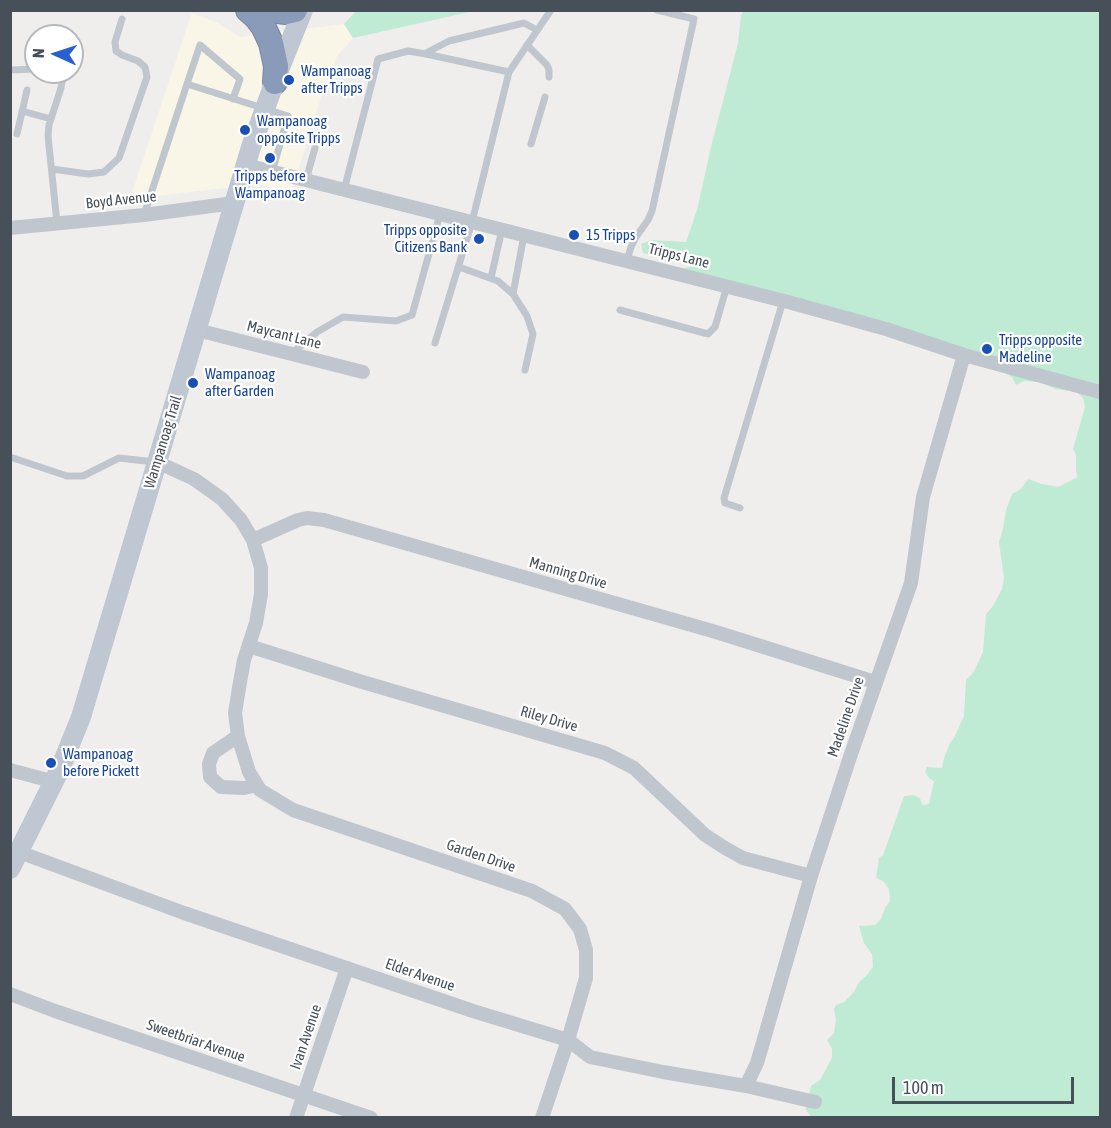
<!DOCTYPE html>
<style>
body{margin:0}
#map{position:relative;width:1111px;height:1128px;overflow:hidden;background:#f0eeed;font-family:"Asap Condensed",sans-serif}
canvas{display:block}
.frame{position:absolute;inset:0;border:12px solid #474f59;pointer-events:none}
.north{position:absolute;left:24px;top:24px;width:60px;height:60px;box-sizing:border-box;background:#fff;border:2px solid #b5b9bd;border-radius:50%;rotate:273deg;font-size:16px;font-weight:700;line-height:24px;text-align:center;color:#474f59}
.north::after{content:'';display:block;margin:auto;width:21px;height:27px;background:#295fce;clip-path:polygon(50% 0,100% 100%,50% 72%,0 100%)}
.scale{position:absolute;left:892px;top:1077px;width:182px;height:27px;box-sizing:border-box;border:3px solid #474f59;border-top:0;padding-left:8px;font-size:18px;line-height:21px;white-space:nowrap;color:#474f59;-webkit-text-stroke:4px #fff;paint-order:stroke}
</style>
<div id="map">
<canvas width="1111" height="1128"></canvas>
<div class="frame"></div>
<div class="north">N</div>
<div class="scale">100 m</div>
</div>
<script>
const g = document.querySelector('canvas').getContext('2d');
g.lineJoin = 'round';
function fill(path, color) {
  g.fillStyle = color;
  g.fill(path, 'evenodd');
}
function shape(rows) {
  const path = new Path2D();
  for (const r of rows) {
    path.moveTo(r[0], r[1]);
    for (let i = 2; i < r.length; i += 2) path.lineTo(r[i], r[i + 1]);
  }
  return path;
}
function trace(path, color, width, dash) {
  g.strokeStyle = color;
  g.lineWidth = width;
  g.lineCap = dash ? 'butt' : 'round';
  g.setLineDash(dash || []);
  g.stroke(path);
}
function label(font, color, halo, rows, align = 'center') {
  g.font = font + ' "Asap Condensed",sans-serif';
  g.lineWidth = 4.5;
  g.setLineDash([]);
  g.textBaseline = 'middle';
  g.strokeStyle = halo;
  g.fillStyle = color;
  for (const [text, x, y, turn = 0] of rows) {
    g.save();
    g.translate(x, y);
    g.rotate((+turn || 0) * Math.PI / 180);
    g.textAlign = isNaN(turn) ? turn : align;
    if (halo) g.strokeText(text, 0, 0);
    g.fillText(text, 0, 0);
    g.restore();
  }
}
const commercial = shape([
 [192,13,218,23,240,37,344,24,353,38,337,56,329,82,326,81,291,193,258,184,130,199]
]);
const green = shape([
 [357,10,474,10,474,11,353,38,344,24],
 [743,11,1100,11,1100,1117,812,1118,805,1109,811,1102,809,1095,811,1086,820,1080,832,1058,832,1049,827,1040,834,1033,836,1020,834,1009,836,1005,844,1002,854,992,859,982,866,976,873,967,872,954,864,943,859,926,875,925,881,919,885,908,890,901,889,889,883,881,876,878,879,858,883,855,886,847,904,796,914,795,920,798,922,805,929,804,934,781,929,778,925,772,927,767,942,768,944,758,950,743,954,738,964,716,966,680,973,673,983,652,986,614,993,606,1002,589,1004,578,999,542,1003,529,1006,510,1012,494,1021,489,1028,479,1042,484,1058,487,1078,477,1076,472,1076,454,1073,449,1085,407,1083,398,1077,392,1055,389,1040,382,1024,381,1016,385,1012,377,966,352,673,270,690,267,692,263,690,260,685,263,678,262,643,253,641,244,651,240,686,242,697,210,711,147,738,43,741,16]
]);
const lane = shape([
 [527,45,547,65,549,70,549,77],
 [426,53,449,41,524,23,537,30],
 [10,70,36,69],
 [55,72,63,76,61,88,49,125,48,136,57,223],
 [509,72,551,10],
 [187,84,200,45,240,79,233,99],
 [22,111,51,119],
 [17,134,27,90],
 [531,144,545,97],
 [52,169,88,174,104,172,119,158,147,77,145,67,138,61,122,55,116,51,115,42,122,19],
 [306,180,315,148],
 [344,190,378,59,408,51,426,54,509,72,472,222,435,343],
 [144,215,187,84,288,116,272,172],
 [627,260,631,247,636,237,648,220,652,211,694,19,657,10],
 [459,267,498,281,513,294,527,316,533,334,525,370],
 [491,278,502,229],
 [513,294,524,235],
 [620,310,708,334,715,327,727,286],
 [291,354,317,332,343,317,396,321,412,315,440,214],
 [10,457,67,476,83,476,119,458,155,462],
 [740,508,725,503,724,498,783,301]
]);
const street = shape([
 [246,165,788,302,886,329,964,355,1100,392],
 [10,228,144,215,234,203],
 [197,330,363,372],
 [157,462,194,479,222,499,241,520,253,540,261,568,261,594,256,623,244,660,239,688,235,713,238,736,213,753,209,764,210,777,221,787,244,788,257,785],
 [253,540,298,520,307,518,324,520,716,632,875,682],
 [249,646,359,681,605,753,634,768,705,835,725,848,743,858,811,876],
 [238,736,249,772,260,790,293,810,532,891,565,909,580,929,586,950,586,978,568,1040,542,1118],
 [10,770,55,782],
 [19,852,184,913,473,1011,568,1040,590,1057,663,1072,746,1086,815,1102],
 [10,994,55,1011,371,1118],
 [746,1086,757,1063,811,876,851,754,911,583,923,497,964,355],
 [296,1118,347,968]
]);
const secondary = shape([
 [10,869,60,769,81,717,251,147,279,70,303,10]
]);
const highway = shape([
 [248,10,256,17,263,26,271,43,276,66,275,82],
 [271,10,286,12,295,10]
]);
const markers = [
 [289,80,6,"#1a4fb4"],
 [245,130,6,"#1a4fb4"],
 [270,158,6,"#1a4fb4"],
 [574,235,6,"#1a4fb4"],
 [479,239,6,"#1a4fb4"],
 [987,349,6,"#1a4fb4"],
 [193,383,6,"#1a4fb4"],
 [51,763,6,"#1a4fb4"]
];
const transitNames = [
 ["Wampanoag",301,71],
 ["after Tripps",301,88],
 ["Wampanoag",257,121],
 ["opposite Tripps",257,138],
 ["Tripps before",270,176,"center"],
 ["Wampanoag",270,193,"center"],
 ["Tripps opposite",467,230,"right"],
 ["Citizens Bank",467,247,"right"],
 ["15 Tripps",586,235],
 ["Tripps opposite",999,340],
 ["Madeline",999,357],
 ["Wampanoag",205,374],
 ["after Garden",205,391],
 ["Wampanoag",63,754],
 ["before Pickett",63,771]
];
const streetNames = [
 ["Boyd Avenue",121,200,-6],
 ["Tripps Lane",679,256,14],
 ["Maycant Lane",284,335,14],
 ["Wampanoag Trail",163,442,-73],
 ["Manning Drive",568,573,16],
 ["Madeline Drive",846,717,-71],
 ["Riley Drive",549,719,16],
 ["Garden Drive",481,856,19],
 ["Elder Avenue",420,975,19],
 ["Ivan Avenue",306,1037,-71],
 ["Sweetbriar Avenue",196,1041,19]
];
fill(commercial, '#faf6e7');
fill(green, '#bfead4');
trace(highway, '#7586a3', 26);
trace(lane, '#bfc6ce', 7);
trace(street, '#bfc6ce', 14);
trace(secondary, '#bfc7d3', 20);
trace(highway, '#899bb8', 24);
for (const [x, y, r, color] of markers) {
  const dot = new Path2D();
  dot.arc(x, y, r, 0, 2 * Math.PI);
  g.fillStyle = color;
  g.fill(dot);
  trace(dot, '#fff', 2);
}
label('15px', '#164399', '#fff', transitNames, 'left');
label('15px', '#474f59', '#fff', streetNames);
</script>
